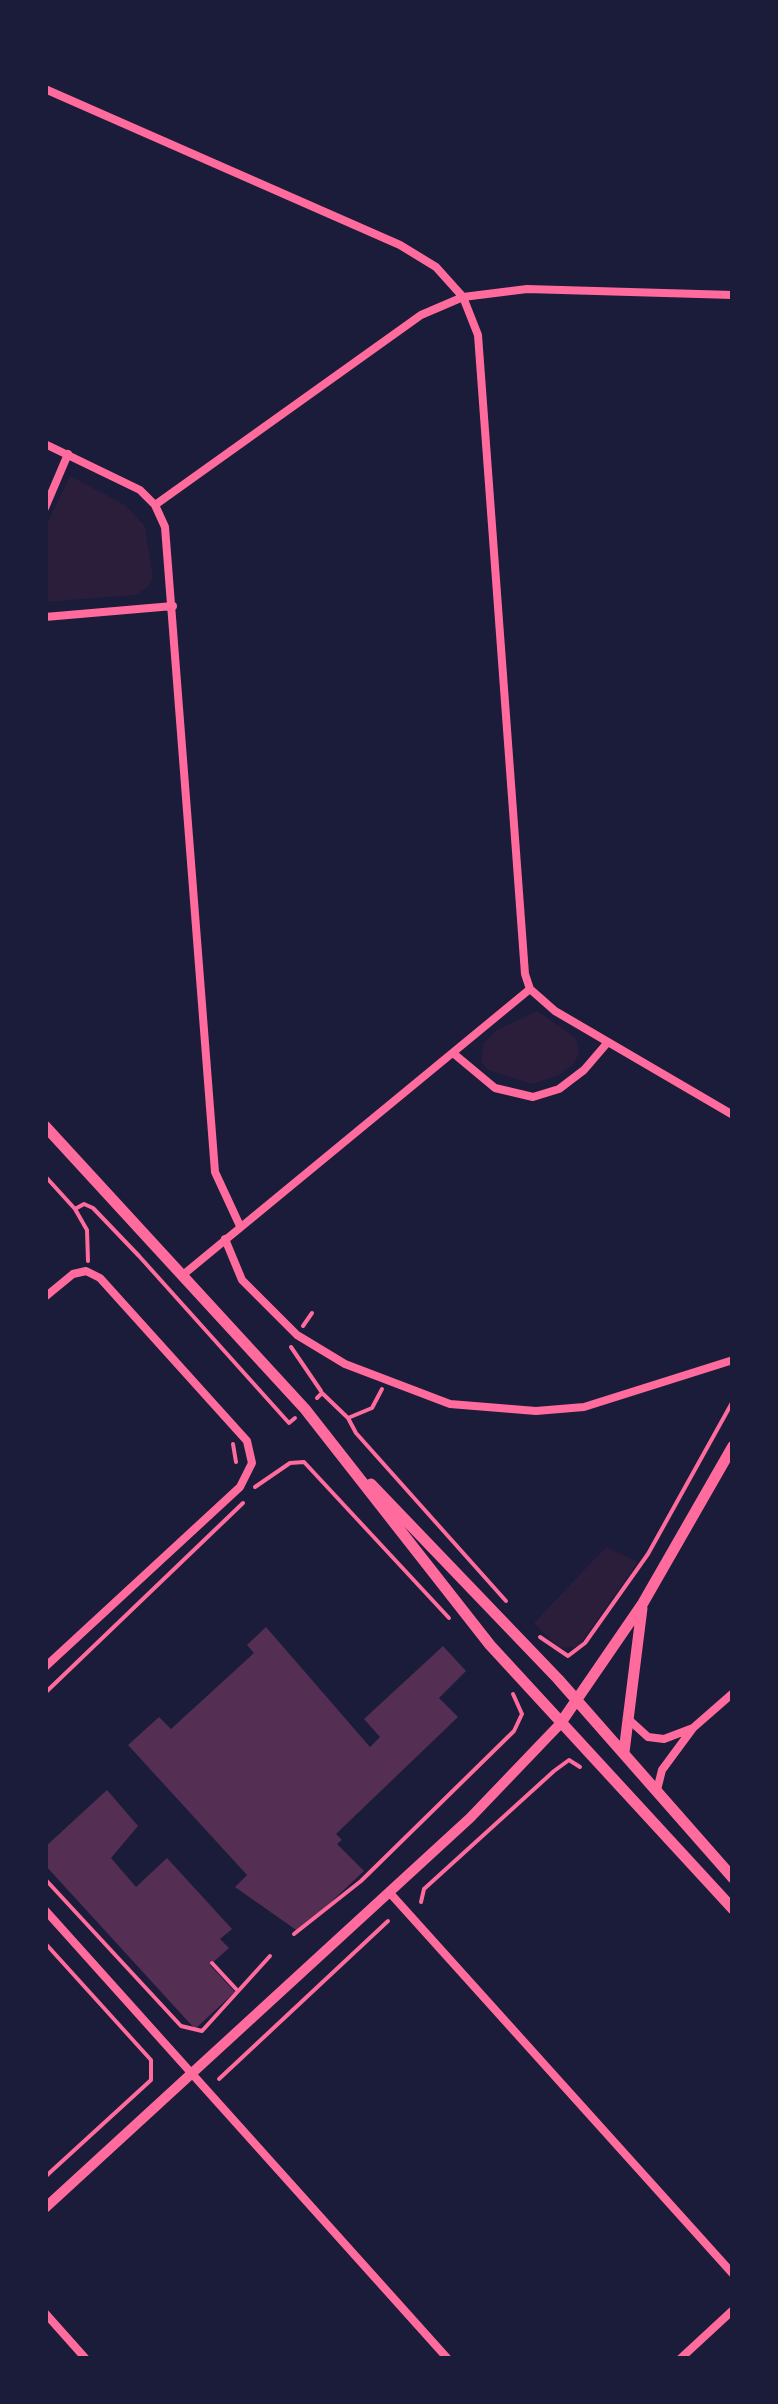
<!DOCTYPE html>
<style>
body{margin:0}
#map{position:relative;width:778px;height:2404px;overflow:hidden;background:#1b1b3a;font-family:"PT Sans Narrow",sans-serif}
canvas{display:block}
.frame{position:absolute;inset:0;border:48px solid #1b1b3a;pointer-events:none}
</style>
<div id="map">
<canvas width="778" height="2404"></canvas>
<div class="frame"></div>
</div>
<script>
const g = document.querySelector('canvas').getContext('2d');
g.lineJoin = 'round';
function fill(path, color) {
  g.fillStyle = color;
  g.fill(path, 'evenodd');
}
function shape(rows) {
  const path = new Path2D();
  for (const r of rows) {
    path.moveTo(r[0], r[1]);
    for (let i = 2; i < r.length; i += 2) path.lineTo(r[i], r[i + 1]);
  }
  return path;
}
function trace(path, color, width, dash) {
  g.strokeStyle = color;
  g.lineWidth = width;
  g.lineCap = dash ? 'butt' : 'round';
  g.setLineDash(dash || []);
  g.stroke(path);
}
const green = shape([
 [70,476,125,505,145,526,153,578,147,588,135,595,45,602,45,528],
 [537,1011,576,1038,579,1054,574,1063,559,1075,532,1084,488,1070,481,1061,483,1044,497,1030],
 [606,1547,638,1562,578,1647,559,1648,534,1623]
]);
const building = shape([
 [266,1627,370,1747,380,1737,364,1719,443,1646,466,1671,439,1698,458,1717,336,1834,342,1840,337,1844,364,1871,299,1932,235,1887,247,1875,128,1745,159,1717,171,1729,254,1653,247,1645],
 [107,1790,138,1826,111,1858,136,1887,167,1858,232,1929,220,1939,229,1948,210,1965,235,1992,195,2029,45,1865,45,1847]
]);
const path = shape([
 [45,1176,75,1209],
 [88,1261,87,1230,75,1209,84,1204,93,1208,139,1256,289,1423,295,1418],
 [303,1326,312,1313],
 [291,1347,321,1391],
 [317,1398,322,1393,348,1418,372,1408,382,1389],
 [348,1418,356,1433,506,1601],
 [233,1444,236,1462],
 [255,1487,290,1463,304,1462,449,1618],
 [540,1637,568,1656,585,1643,648,1554,733,1401],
 [45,1693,243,1503],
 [45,1879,181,2026,202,2031,270,1956],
 [421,1902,424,1889,554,1771,569,1760,580,1767],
 [294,1934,361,1881,514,1731,522,1714,513,1694],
 [45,1943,151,2060,151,2080,45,2177],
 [212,1963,237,1990],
 [219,2079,388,1921]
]);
const minor = shape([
 [45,89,400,245,436,267,463,297,478,335,525,974,530,989,555,1011,733,1115],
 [45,444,140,490,155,505,165,527,215,1172,240,1226],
 [155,505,421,315,463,297,527,289,733,295],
 [45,508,68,454],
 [45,617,173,606],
 [453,1053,495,1088,533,1097,559,1089,584,1070,608,1042],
 [225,1239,242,1280,297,1335,345,1364,450,1404,536,1411,584,1407,733,1360],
 [184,1274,530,989],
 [45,1297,73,1274,86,1271,100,1278,247,1441,252,1463,240,1487,45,1667],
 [627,1718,648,1737,664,1739,693,1728],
 [657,1790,662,1770,693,1728,733,1693],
 [389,1892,733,2274],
 [45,1910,448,2359],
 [45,2313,86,2359],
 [680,2359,733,2310]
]);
const tertiary = shape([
 [45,2208,470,1818,560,1724]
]);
const secondary = shape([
 [45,1126,305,1409,490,1645,733,1909],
 [371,1484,558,1679,733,1878],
 [560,1724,643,1603,733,1446],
 [624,1752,642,1608]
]);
fill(green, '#2a1e3b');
fill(building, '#542f53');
trace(path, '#ff6b9d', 4);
trace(minor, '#ff6b9d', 8);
trace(tertiary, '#ff6b9d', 10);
trace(secondary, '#ff6b9d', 11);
</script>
